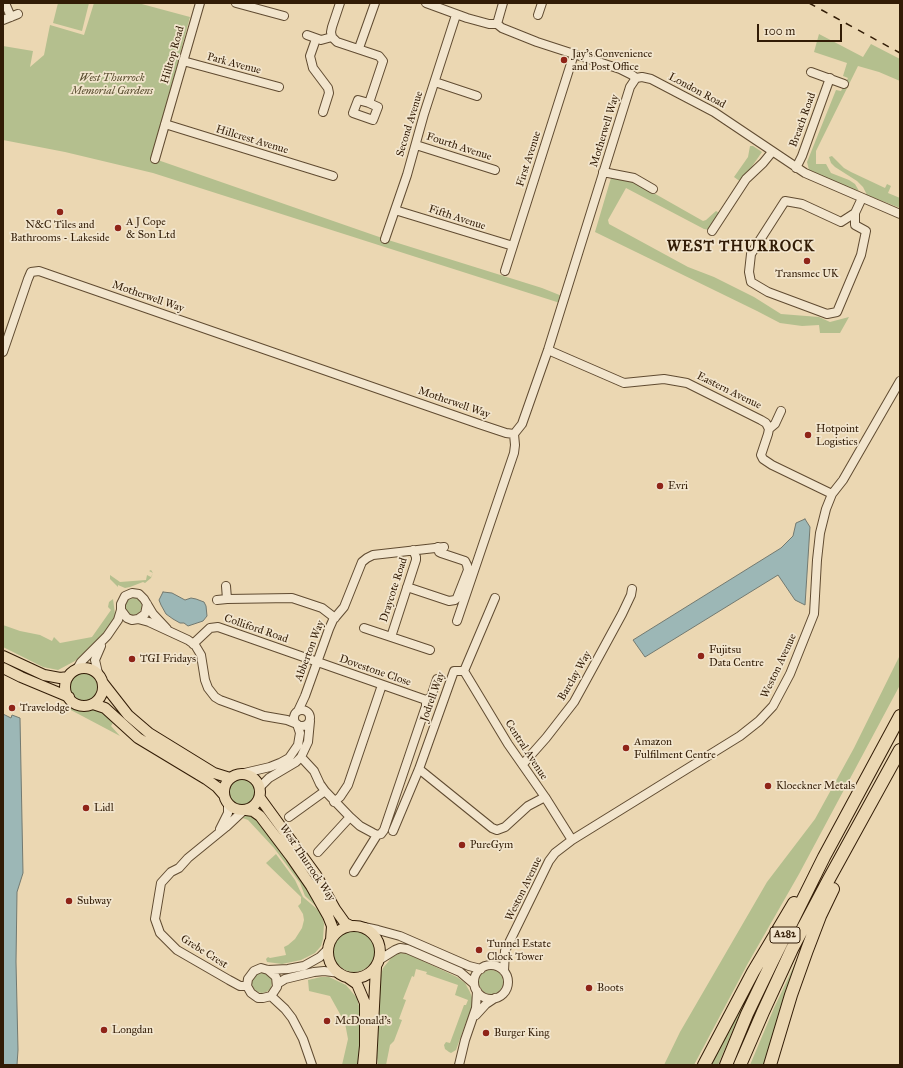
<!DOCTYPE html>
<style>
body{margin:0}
#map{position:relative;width:903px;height:1068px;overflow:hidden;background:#ebd7b2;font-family:"IM FELL Great Primer",serif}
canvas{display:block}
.frame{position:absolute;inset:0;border:4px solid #321c06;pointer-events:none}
.scale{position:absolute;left:757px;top:24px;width:85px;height:18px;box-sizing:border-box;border:2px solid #321c06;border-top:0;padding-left:5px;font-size:12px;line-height:14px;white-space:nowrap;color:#321c06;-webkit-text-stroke:3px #f2e5cd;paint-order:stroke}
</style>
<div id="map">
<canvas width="903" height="1068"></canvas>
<div class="frame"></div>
<div class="scale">100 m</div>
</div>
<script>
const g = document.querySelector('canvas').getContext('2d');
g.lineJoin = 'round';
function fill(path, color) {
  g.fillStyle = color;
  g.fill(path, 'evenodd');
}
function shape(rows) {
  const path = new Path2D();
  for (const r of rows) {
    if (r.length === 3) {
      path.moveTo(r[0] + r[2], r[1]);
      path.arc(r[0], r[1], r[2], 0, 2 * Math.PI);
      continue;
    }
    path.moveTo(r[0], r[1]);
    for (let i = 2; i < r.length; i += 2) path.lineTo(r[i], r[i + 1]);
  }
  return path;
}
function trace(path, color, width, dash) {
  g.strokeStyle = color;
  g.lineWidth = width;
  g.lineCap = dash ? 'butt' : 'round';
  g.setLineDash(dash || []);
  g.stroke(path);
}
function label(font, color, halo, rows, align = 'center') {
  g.font = font + ' "IM FELL Great Primer",serif';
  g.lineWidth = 3.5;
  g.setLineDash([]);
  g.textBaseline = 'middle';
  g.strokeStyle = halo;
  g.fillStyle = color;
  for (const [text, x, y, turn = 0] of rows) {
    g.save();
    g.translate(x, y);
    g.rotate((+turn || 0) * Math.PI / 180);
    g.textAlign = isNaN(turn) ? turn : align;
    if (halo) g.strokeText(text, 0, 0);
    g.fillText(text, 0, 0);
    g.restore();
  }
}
const green = shape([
 [58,3,89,3,82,31,53,23],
 [94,3,138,3,190,17,152,158,385,239,542,288,562,296,560,303,153,173,65,152,3,140,3,46,33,51,30,67,44,55,50,25,84,35],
 [819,34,863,57,871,44,900,59,900,81,879,72,858,66,816,151,816,164,826,164,831,173,849,180,855,184,859,191,829,179,809,170,807,162,836,90,841,91,848,78,843,76,847,63,814,52],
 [750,146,753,146,762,152,741,182,734,177,748,157],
 [832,156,844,168,851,172,885,188,887,184,891,186,888,193,900,198,900,208,867,195,863,187,857,181,835,167,831,163,829,157],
 [611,178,636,183,703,221,706,220,716,211,721,214,710,230,704,229,626,188,608,220,609,224,688,267,714,277,754,297,781,314,819,317,830,322,849,317,840,333,820,333,819,325,802,326,780,323,757,311,595,232],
 [151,570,153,573,151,578,145,583,143,582,130,587,125,588,118,585,118,587,110,579,110,575,120,582,146,580,147,575,151,577,153,573,149,571],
 [133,606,9],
 [113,599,115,614,114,618,108,629,99,640,75,661,58,670,43,667,3,647,3,625,20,631,40,635,52,641,54,637,60,643,92,637,111,610,108,607,109,602],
 [900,655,900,685,799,874,747,965,694,1065,664,1065,680,1032,767,882,815,819,854,748],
 [83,687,14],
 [67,708,83,710,94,709,105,712,113,723,111,726,120,736],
 [242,792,13],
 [251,815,256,817,293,864,318,908,305,896,300,883,274,848,248,820,240,817],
 [276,854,295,880,303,897,317,909,322,916,324,924,323,939,321,946,315,953,301,960,282,964,267,962,266,959,268,957,270,958,286,955,284,947,288,945,295,939,302,928,304,920,303,914,298,906,301,903,301,897,266,863],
 [354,951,21],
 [400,953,408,954,457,977,465,983,470,992,473,1000,472,1011,466,1022,456,1050,451,1053,449,1052,445,1049,444,1045,446,1042,450,1043,464,1005,466,1005,468,1000,455,995,458,985,426,974,427,972,416,969,414,977,412,976,403,999,406,1000,399,1019,402,1020,394,1041,390,1045,386,1065,378,1065,377,1057,380,979,383,968,388,962,392,957],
 [800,953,767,1065,750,1065,774,1008],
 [491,982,12],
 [262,983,10],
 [321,977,329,977,346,985,357,998,361,1014,358,1065,342,1065,348,1039,345,1023,330,996,309,991,308,980],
 [743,1000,745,1001,718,1065,708,1065]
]);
const water = shape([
 [805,519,810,527,805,605,795,600,778,575,645,657,633,640,781,548,793,536,796,523,805,519],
 [163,592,172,593,185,600,191,598,196,599,204,602,206,606,207,616,203,621,188,626,184,623,180,623,173,619,166,614,161,605,159,600,163,592],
 [3,714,11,718,12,715,20,718,23,873,17,892,16,962,18,1050,17,1065,3,1065,3,714]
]);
const minor = shape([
 [5,3,11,17],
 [236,3,284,16],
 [426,3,467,18,489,24,497,24,502,28,537,42,620,69,632,75,636,78],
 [538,15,542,3],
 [3,20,18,14],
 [497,24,503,3],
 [307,35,321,40,332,37],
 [332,37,337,42,379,56,383,61,369,103,378,107,373,120,353,113,358,100,369,103],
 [332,37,331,32,332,27,340,3],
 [316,39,310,56,313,68,328,88,329,93,323,112],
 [359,48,375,3],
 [183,61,279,87],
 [811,72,844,84],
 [636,78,642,77,651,79,714,112,805,173,900,214],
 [435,82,477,96],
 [165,124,333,176],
 [416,145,495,170],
 [155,159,200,3],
 [796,168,802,156,830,78],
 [603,172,634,178,653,189],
 [395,210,513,246],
 [855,213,841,222,802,204,785,201,751,254,749,272,751,282,768,292,827,314,837,312,861,255,866,231,855,225,855,213,862,198],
 [712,231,746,179,763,163,772,152],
 [385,239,407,175,424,114,456,15],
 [505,271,574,54],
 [548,350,624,383,664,379,687,383,761,420,766,423,769,429,768,434,761,455,763,459,772,465,832,494],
 [3,352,28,279,31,272,39,271,479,424,506,433,514,434,522,424,548,350,630,87,636,78],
 [769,429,775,424,781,411],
 [226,586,227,599,292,598,322,608,335,618],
 [407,587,449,601,455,600,457,598,468,570,467,565,465,561,441,553,439,552,438,547],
 [217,600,227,599],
 [147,604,145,614,138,619,132,620,127,618,121,610,121,604,125,596,132,593,139,594,144,599,153,614,167,629],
 [138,619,149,622,188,640,195,645,201,655,205,680,208,688,215,697,220,700,264,716,287,720,297,724,300,733,298,745,289,758,280,763,270,767,240,774],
 [457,621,514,453,515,445,514,434],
 [364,628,430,650],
 [391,637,416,560,416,557,413,550],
 [193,644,210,628,218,627,426,700],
 [77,669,81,662,107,636,118,620,121,610],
 [464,671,508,744,545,797,572,840],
 [98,673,95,660,101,646],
 [302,718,8],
 [298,711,305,696,329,629,333,620,344,607,362,562,367,558,373,555,444,547],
 [301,757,314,771,320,784,325,791,350,817,360,826,373,833,377,835,381,834,384,830,426,706,426,700,431,697,437,679],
 [523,764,546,738,574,702,585,682,622,614,631,595,632,589],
 [419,769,492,828,497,830,505,827,528,806,545,797],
 [260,787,269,778,296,762,301,757,308,742,310,721],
 [334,802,340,797,348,785,382,685],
 [243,811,226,827,188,858,179,868,171,872,161,883,155,919,160,933,177,950,229,980,240,986,247,986],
 [289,817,325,791],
 [220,829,228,813,228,804],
 [393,831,419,769,454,671,464,671,495,598],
 [318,852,350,817],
 [354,872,377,835],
 [364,927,378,930,400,936,469,966,481,969],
 [379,960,395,950,400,948,407,949,460,972,474,984],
 [491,982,17],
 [268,970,276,977,277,987,271,996,263,998,258,998,251,993,247,986,248,979,254,971,261,968,268,970,288,969,304,966,320,957,328,949],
 [504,971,505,951,549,861,555,853,572,840,740,736,759,721,773,706,790,674,814,614,817,560,820,533,826,509,832,494,843,480,900,381],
 [277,984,285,979,314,972,324,971,340,973],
 [271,996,285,1009,292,1018,303,1039,312,1065],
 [476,1015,486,1004,495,998],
 [459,1065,465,1040,476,1008,477,991]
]);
const major = shape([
 [3,656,44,675,60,678,68,677],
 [3,668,21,677,69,697],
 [84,687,19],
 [103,683,128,715,149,733,214,773,230,778],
 [93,704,105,708,138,738,206,779,217,787,224,795],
 [242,792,18],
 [260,798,316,875,335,909,345,923,351,926],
 [246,810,253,811,260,816,291,857,311,886,328,916,332,926,331,940],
 [354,952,26],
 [347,977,357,984,365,1003,365,1046,363,1065],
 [371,1065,376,967]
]);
const highway = shape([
 [704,1065,753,972,794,903],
 [726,1065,747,1014,772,962,824,857,900,716],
 [740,1065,763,1012,792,949,829,879,900,750],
 [770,1065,791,995,807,950,820,916,833,889]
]);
const rail = shape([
 [809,3,900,53]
]);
const markers = [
 [564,60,4,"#8f2418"],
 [60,212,4,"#8f2418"],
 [118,228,4,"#8f2418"],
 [807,261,4,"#8f2418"],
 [808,435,4,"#8f2418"],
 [660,486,4,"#8f2418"],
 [701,656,4,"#8f2418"],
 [132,659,4,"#8f2418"],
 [12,708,4,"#8f2418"],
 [626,748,4,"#8f2418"],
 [768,786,4,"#8f2418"],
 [86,808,4,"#8f2418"],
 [462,845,4,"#8f2418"],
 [69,901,4,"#8f2418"],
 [479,950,4,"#8f2418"],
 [589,988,4,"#8f2418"],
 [327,1021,4,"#8f2418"],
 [104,1030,4,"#8f2418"],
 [486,1033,4,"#8f2418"]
];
const shields = [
 [785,935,30]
];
const shieldNames = [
 ["A282",785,935]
];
const poiNames = [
 ["Jay's Convenience",572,54],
 ["and Post Office",572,67],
 ["A J Cope",126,222],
 ["& Son Ltd",126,235],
 ["N&C Tiles and",60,225,"center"],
 ["Bathrooms - Lakeside",60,238,"center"],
 ["Transmec UK",807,274,"center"],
 ["Hotpoint",816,429],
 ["Logistics",816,442],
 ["Evri",668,486],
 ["Fujitsu",709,650],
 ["Data Centre",709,663],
 ["TGI Fridays",140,659],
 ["Travelodge",20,708],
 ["Amazon",634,742],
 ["Fulfilment Centre",634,755],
 ["Kloeckner Metals",776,786],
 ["Lidl",94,808],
 ["PureGym",470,845],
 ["Subway",77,901],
 ["Tunnel Estate",487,944],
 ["Clock Tower",487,957],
 ["Boots",597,988],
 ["McDonald's",335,1021],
 ["Longdan",112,1030],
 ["Burger King",494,1033]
];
const streetNames = [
 ["Hilltop Road",173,55,-74],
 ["Park Avenue",234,64,15],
 ["London Road",697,91,28],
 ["Breach Road",803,120,-70],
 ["Second Avenue",410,124,-73],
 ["Motherwell Way",605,131,-73],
 ["Hillcrest Avenue",252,140,17],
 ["Fourth Avenue",459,147,18],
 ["First Avenue",529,159,-72],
 ["Fifth Avenue",457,218,18],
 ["Motherwell Way",148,297,19],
 ["Eastern Avenue",729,391,26],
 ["Motherwell Way",454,403,19],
 ["Draycote Road",394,590,-72],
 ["Colliford Road",256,629,19],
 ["Abberton Way",310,651,-69],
 ["Weston Avenue",779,666,-65],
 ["Dovestone Close",375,671,19],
 ["Barclay Way",575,676,-60],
 ["Jodrell Way",433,697,-70],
 ["Central Avenue",526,750,57],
 ["West Thurrock Way",307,863,56],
 ["Weston Avenue",524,889,-64],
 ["Grebe Crest",204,952,32]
];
const parkNames = [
 ["West Thurrock",112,78],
 ["Memorial Gardens",112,91]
];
const districtNames = [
 ["WEST THURROCK",741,247]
];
fill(green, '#b4bf8e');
fill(water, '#9cb7b6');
trace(water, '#727970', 1);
trace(minor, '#604b31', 10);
trace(major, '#321c06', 12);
trace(highway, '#321c06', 14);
trace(minor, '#f2e5cd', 8);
trace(major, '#ebd7b2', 10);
trace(highway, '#ebd7b2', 12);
trace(rail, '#321c06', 1.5, [7, 7]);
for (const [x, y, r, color] of markers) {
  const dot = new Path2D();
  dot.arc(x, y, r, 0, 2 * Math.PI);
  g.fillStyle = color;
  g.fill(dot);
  trace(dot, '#f2e5cd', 1.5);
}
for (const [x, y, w] of shields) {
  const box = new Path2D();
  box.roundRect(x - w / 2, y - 8, w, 16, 3);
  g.fillStyle = '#f2e5cd';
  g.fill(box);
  trace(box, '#321c06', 1);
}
label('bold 10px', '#321c06', null, shieldNames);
label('11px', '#321c06', '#f2e5cd', poiNames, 'left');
label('11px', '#321c06', '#f2e5cd', streetNames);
label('italic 11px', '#594d2f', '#f2e5cd', parkNames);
g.letterSpacing = '1px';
label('bold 15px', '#321c06', '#f2e5cd', districtNames);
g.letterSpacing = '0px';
</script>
